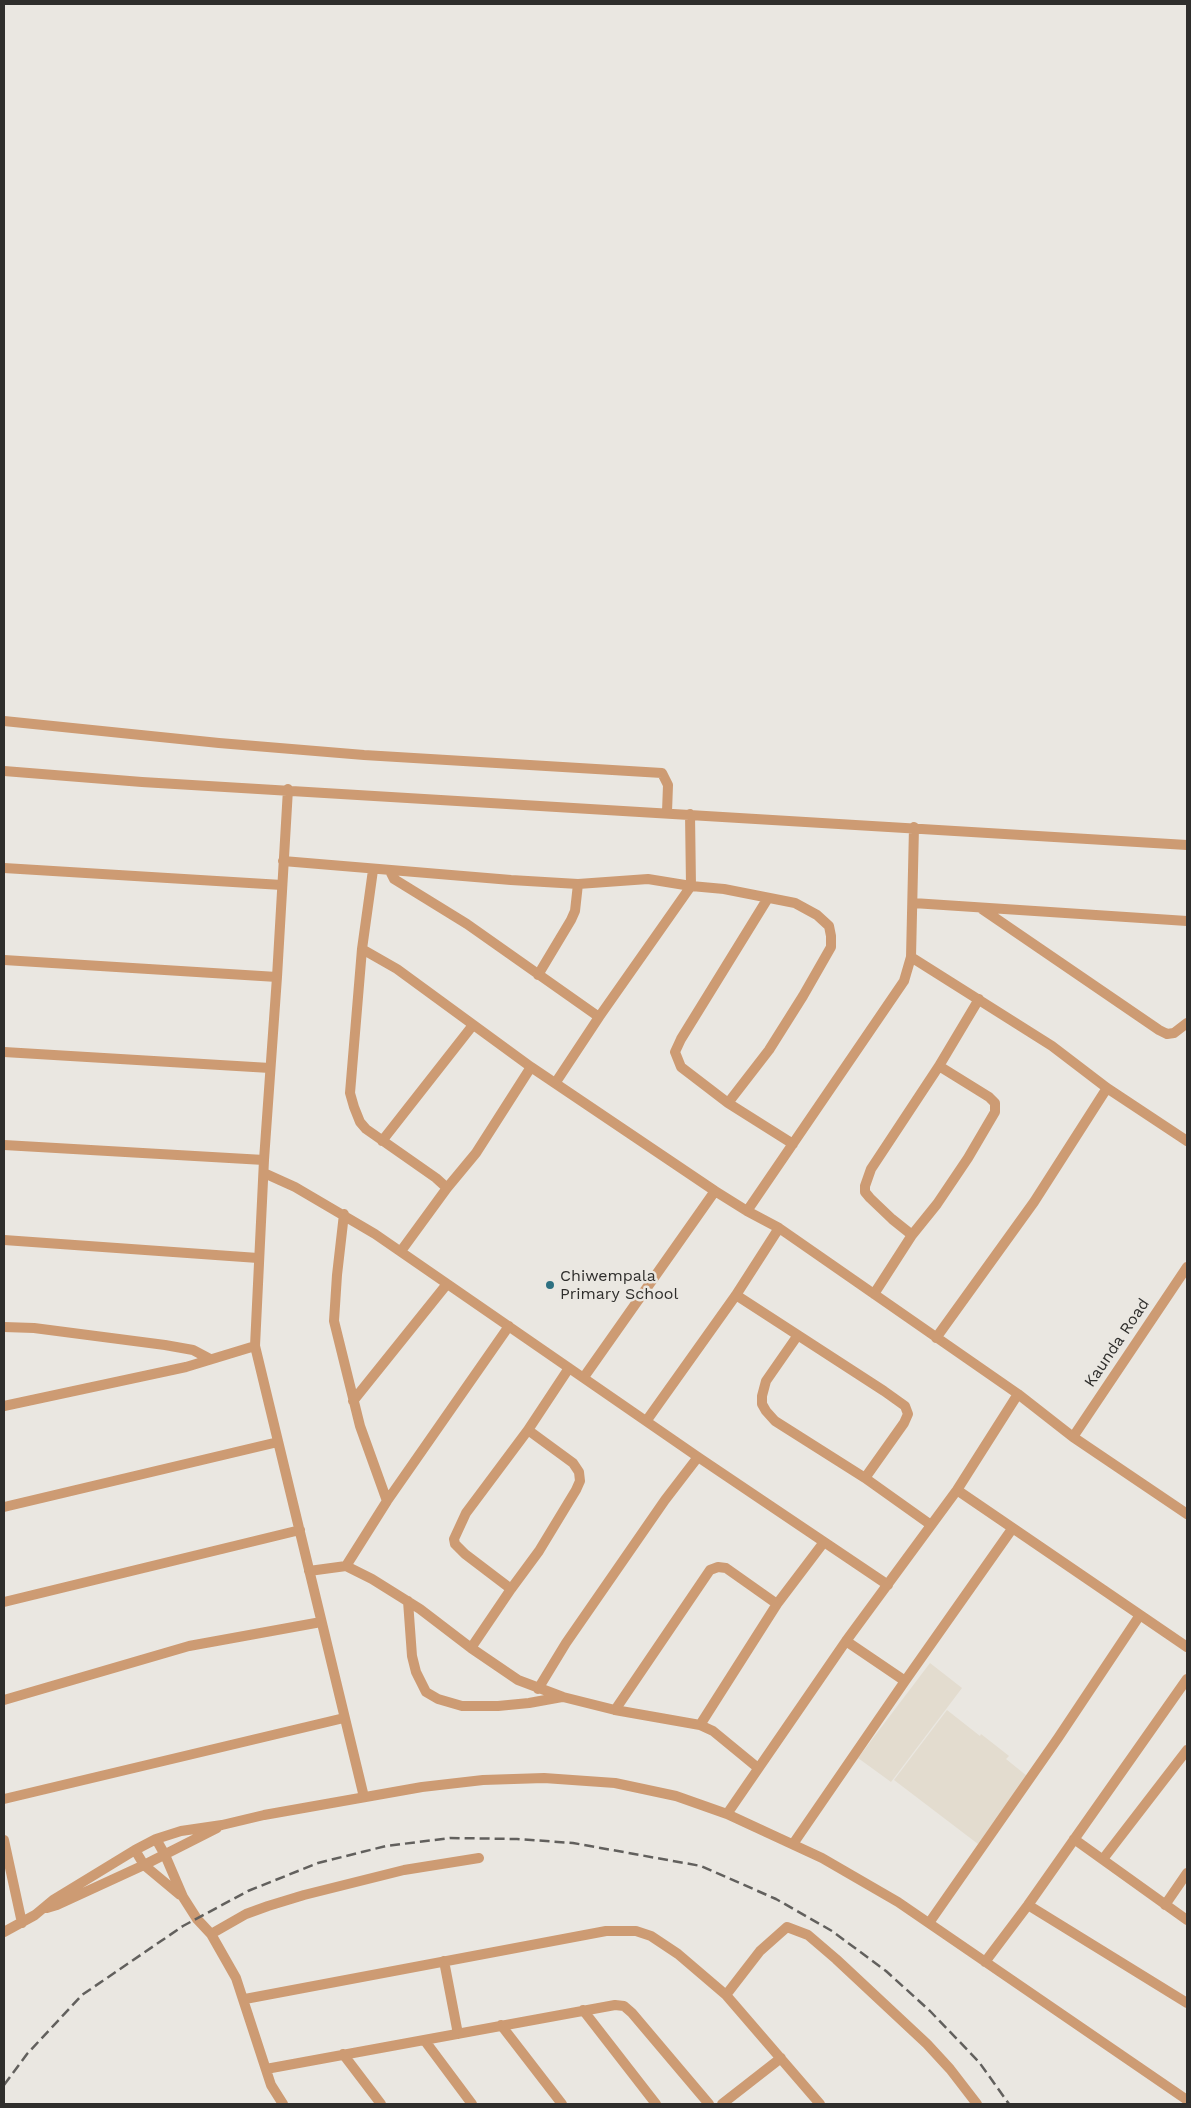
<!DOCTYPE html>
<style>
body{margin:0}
#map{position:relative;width:1191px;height:2108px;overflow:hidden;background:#eae7e1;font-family:"Work Sans",sans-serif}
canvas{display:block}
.frame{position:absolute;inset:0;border:5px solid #2f2e2c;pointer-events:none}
</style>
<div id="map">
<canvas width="1191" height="2108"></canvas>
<div class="frame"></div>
</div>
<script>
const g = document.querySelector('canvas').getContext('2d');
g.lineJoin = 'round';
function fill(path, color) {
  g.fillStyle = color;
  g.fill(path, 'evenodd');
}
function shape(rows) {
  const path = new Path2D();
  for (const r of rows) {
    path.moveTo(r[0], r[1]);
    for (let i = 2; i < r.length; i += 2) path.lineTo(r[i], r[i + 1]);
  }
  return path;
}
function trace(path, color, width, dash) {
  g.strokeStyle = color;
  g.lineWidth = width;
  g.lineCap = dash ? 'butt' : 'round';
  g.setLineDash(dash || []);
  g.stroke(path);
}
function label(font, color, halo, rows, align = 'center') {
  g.font = font + ' "Work Sans",sans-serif';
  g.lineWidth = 5;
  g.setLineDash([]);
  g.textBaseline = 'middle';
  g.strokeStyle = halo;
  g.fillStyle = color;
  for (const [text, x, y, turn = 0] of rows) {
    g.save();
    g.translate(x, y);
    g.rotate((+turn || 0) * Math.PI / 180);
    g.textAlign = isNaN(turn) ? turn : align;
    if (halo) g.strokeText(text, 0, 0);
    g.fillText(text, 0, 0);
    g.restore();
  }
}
const built = shape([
 [930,1663,962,1688,891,1782,858,1758],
 [947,1710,980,1736,981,1734,1004,1752,1009,1756,1006,1759,1027,1776,978,1844,894,1780]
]);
const street = shape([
 [4,721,219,743,364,755,662,773,668,785,667,812],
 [4,771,142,782,1187,845],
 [288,789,277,977,264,1160,255,1346,364,1797],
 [283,861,511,880,578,884,648,879,691,886,690,814],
 [4,868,282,885],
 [373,870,362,949,350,1093,354,1107,360,1122,366,1129,436,1178,447,1188],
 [390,871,394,879,467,924,599,1017],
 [768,898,681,1039,675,1052,681,1067,728,1103,793,1144],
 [913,903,1187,921],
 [982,909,1159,1030,1167,1034,1174,1033,1187,1023],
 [362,949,397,969,531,1067,715,1191,747,1211,779,1228,1018,1394,1073,1437,1187,1514],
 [911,957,1052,1046,1107,1088,1187,1141],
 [4,960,277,977],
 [538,975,571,920,575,911,578,884],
 [4,1052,270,1068],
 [556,1082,599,1017,691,886,724,889,795,903,817,915,829,926,831,936,831,947,803,996,769,1050,728,1103],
 [382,1141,473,1025],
 [4,1145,264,1160],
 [264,1173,295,1187,375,1234,698,1457,888,1585],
 [747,1211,904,981,911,957,914,827],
 [912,1235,892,1219,870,1198,865,1192,865,1186,871,1169,939,1066,979,999],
 [4,1240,258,1258],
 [401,1251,447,1188,476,1153,531,1067],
 [874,1294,912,1235,937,1204,968,1158,995,1112,995,1103,989,1097,939,1066],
 [736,1295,884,1391,905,1406,908,1414,904,1423,865,1478],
 [4,1327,34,1328,165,1345,193,1350,210,1359],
 [798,1335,766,1381,762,1396,762,1404,766,1411,775,1421,865,1478,931,1525],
 [936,1338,1034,1202,1107,1088],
 [584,1377,715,1191],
 [353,1401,447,1284],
 [4,1406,186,1367,255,1346],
 [647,1420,736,1295,779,1228],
 [1073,1437,1187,1267],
 [957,1490,1187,1647],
 [387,1501,509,1326],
 [4,1507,278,1442],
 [346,1566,372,1579,420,1609,471,1648,518,1680,563,1697,615,1710,700,1725,713,1731,758,1768],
 [309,1571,346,1566,387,1501,360,1426,334,1321,337,1275,344,1214],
 [511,1589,539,1551,576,1490,580,1481,579,1472,573,1463,528,1430],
 [408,1601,412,1656,416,1672,426,1692,438,1699,462,1706,498,1706,529,1703,562,1697],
 [4,1602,300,1530],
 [846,1641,905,1681],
 [471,1648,511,1589,465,1554,455,1544,454,1539,466,1513,528,1430,569,1368],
 [538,1689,566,1643,665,1500,698,1457],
 [4,1700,189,1646,321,1622],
 [615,1710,710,1570,718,1567,726,1568,777,1604,824,1542],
 [700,1725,777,1604],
 [4,1799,344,1718],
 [727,1814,846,1641,957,1490,1018,1394],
 [156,1839,165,1855,183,1897,197,1919,211,1934,236,1978,271,2085,283,2104],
 [1074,1839,1187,1920],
 [4,1840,22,1923],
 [793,1844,905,1681,1012,1529],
 [135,1850,144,1865,180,1895],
 [1103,1859,1187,1750],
 [1028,1905,1187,2003],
 [1165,1905,1187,1873],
 [47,1908,57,1905,144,1865,217,1828],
 [929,1923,1058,1738,1140,1615],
 [4,1932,35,1915,53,1900,135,1850,156,1839,181,1831,222,1825,264,1815,422,1787,483,1780,544,1778,615,1783,676,1796,727,1814,822,1858,898,1902,1187,2100],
 [211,1934,246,1914,268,1906,304,1895,404,1870,479,1858],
 [444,1961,458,2034],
 [985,1962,1028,1905,1187,1679],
 [726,1995,760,1951,787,1927,808,1935,836,1959,927,2044,950,2069,977,2104],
 [245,1999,606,1931,636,1931,651,1936,678,1954,726,1995,820,2104],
 [583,2010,656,2104],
 [501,2025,562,2104],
 [425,2041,472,2104],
 [343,2054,381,2104],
 [266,2069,615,2005,624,2006,632,2013,709,2104],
 [722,2104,781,2058]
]);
const rail = shape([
 [4,2085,27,2054,82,1995,183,1926,248,1891,318,1863,386,1846,450,1838,517,1839,573,1843,701,1866,776,1899,832,1931,886,1971,930,2011,979,2062,1009,2104]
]);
const markers = [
 [550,1285,5,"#2d7081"]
];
const poiNames = [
 ["Chiwempala",560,1276],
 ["Primary School",560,1294]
];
const streetNames = [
 ["Kaunda Road",1117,1343,-56]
];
fill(built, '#e3dccf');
trace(street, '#cd9b73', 10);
trace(rail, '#62605d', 2.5, [10, 5]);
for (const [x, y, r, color] of markers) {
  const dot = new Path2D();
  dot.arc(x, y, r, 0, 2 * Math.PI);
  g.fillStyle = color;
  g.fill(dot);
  trace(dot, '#eae7e1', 2);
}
label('16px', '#2f2e2c', '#eae7e1', poiNames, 'left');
label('16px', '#2f2e2c', '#eae7e1', streetNames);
</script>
